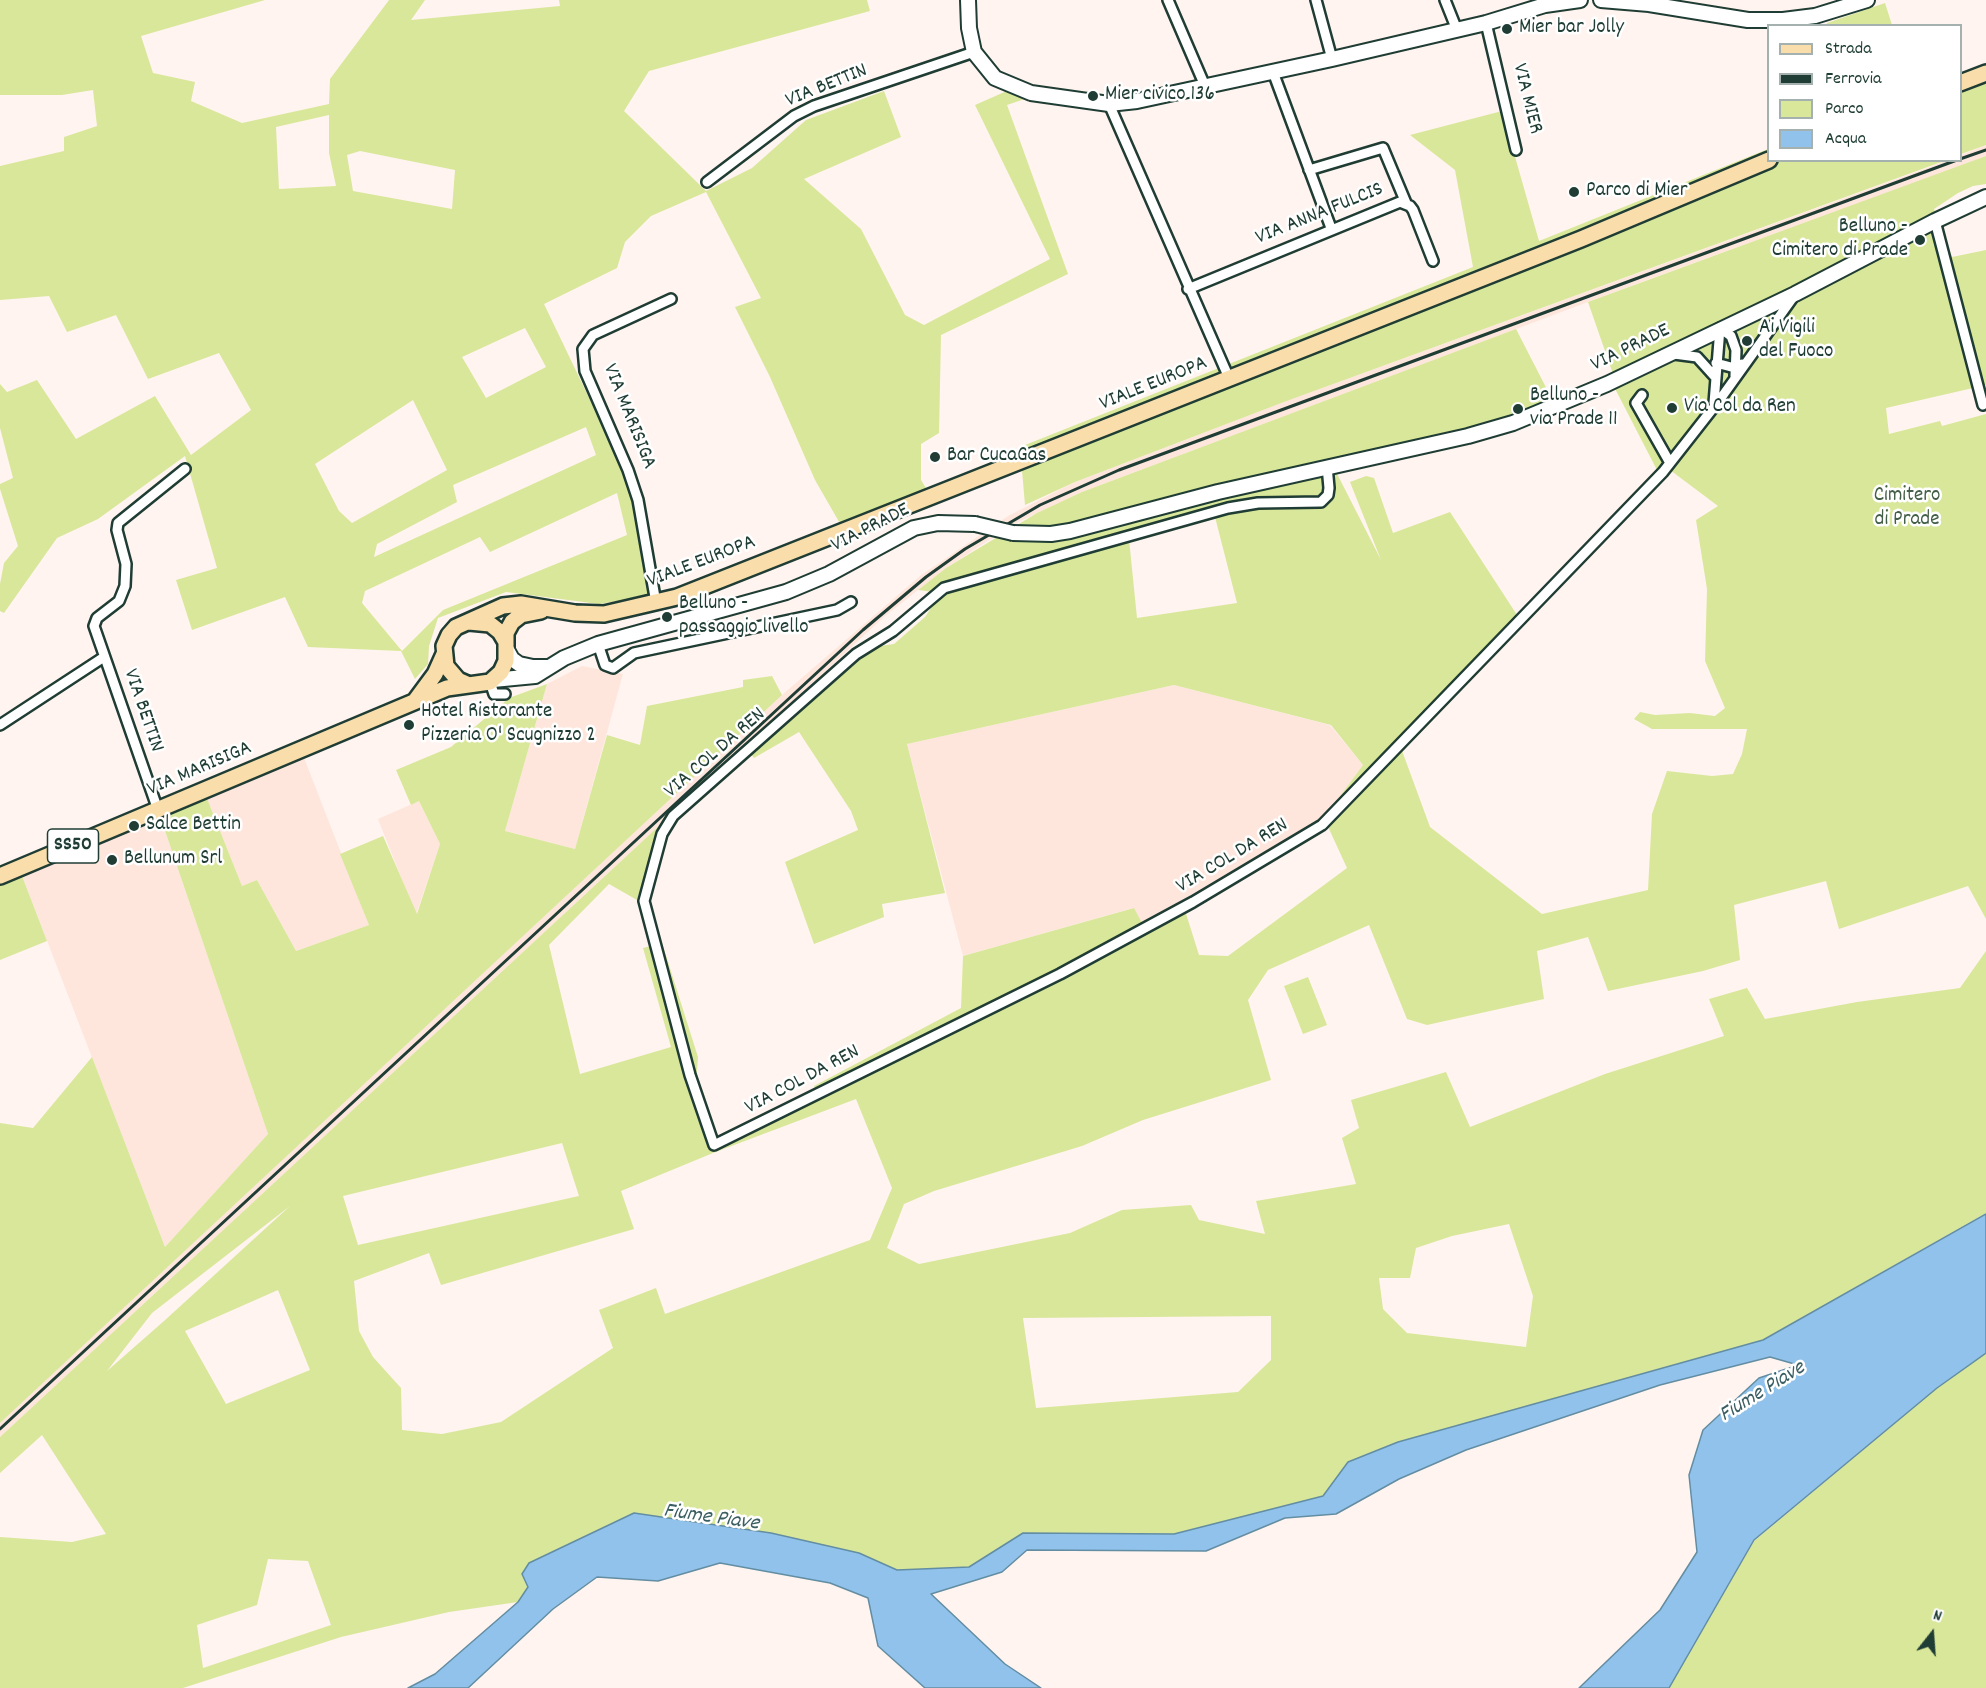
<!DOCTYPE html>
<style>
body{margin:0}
#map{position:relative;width:1986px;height:1688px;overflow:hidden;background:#fff4ef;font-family:Dekko,sans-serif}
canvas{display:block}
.legend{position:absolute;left:1767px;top:24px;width:195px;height:138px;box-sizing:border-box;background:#fff;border:2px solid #a5b1ae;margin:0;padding:8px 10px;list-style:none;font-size:18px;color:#1f3d34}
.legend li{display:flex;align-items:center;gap:12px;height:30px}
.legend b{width:30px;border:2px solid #a5b1ae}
.north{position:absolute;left:1902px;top:1604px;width:60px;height:60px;-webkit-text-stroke:4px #fff;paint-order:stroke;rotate:17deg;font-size:16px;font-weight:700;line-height:24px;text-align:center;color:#1f3d34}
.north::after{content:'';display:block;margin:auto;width:21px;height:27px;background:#1f3d34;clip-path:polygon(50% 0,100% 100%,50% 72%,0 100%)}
</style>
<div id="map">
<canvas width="1986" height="1688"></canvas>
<ul class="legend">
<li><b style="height:8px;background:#f9deab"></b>Strada</li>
<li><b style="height:8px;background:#1f3d34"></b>Ferrovia</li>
<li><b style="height:16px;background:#d9e79a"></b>Parco</li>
<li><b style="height:16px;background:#90c2ec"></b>Acqua</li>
</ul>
<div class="north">N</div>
</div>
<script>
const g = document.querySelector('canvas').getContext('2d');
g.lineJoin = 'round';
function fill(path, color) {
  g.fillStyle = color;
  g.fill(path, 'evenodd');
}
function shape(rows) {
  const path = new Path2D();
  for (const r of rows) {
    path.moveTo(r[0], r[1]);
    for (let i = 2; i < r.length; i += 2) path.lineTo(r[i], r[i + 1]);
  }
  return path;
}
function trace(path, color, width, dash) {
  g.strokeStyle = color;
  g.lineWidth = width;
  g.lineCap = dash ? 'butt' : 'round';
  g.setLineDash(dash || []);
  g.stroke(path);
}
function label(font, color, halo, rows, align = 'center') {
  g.font = font + ' Dekko,sans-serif';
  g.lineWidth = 5;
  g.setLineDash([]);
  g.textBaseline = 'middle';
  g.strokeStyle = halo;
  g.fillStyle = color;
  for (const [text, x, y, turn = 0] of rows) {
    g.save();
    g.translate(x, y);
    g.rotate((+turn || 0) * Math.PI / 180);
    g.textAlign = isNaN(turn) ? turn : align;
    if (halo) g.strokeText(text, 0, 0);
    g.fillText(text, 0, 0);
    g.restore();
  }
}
const built = shape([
 [1986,145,1986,156,1939,174,1644,281,1082,492,1014,524,946,568,885,616,0,1437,0,1423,782,695,920,576,1008,516,1075,482,1284,402,1946,161,1960,160,1961,155],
 [582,666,623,674,575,849,505,831,547,684],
 [1174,685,1330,725,1363,765,1324,818,1142,923,1133,908,963,956,907,744],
 [301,750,369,925,296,951,257,880,242,886,204,791],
 [419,801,440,844,416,915,378,819],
 [158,810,268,1134,165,1247,19,868]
]);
const green = shape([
 [0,0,265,0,141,36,153,73,195,82,191,101,242,123,329,104,330,79,389,0,425,0,411,20,560,6,559,0,867,0,870,11,649,71,624,111,706,191,752,168,806,120,884,91,901,137,804,179,861,229,905,315,924,325,1050,259,975,105,1009,90,1045,92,1007,105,1068,274,941,335,939,433,921,444,921,480,929,493,842,527,815,480,770,377,735,307,761,298,706,192,651,216,625,242,617,268,544,304,626,475,637,505,643,560,650,596,599,604,506,592,438,618,429,646,428,664,415,679,401,651,308,647,285,597,192,630,176,580,217,568,185,456,98,519,57,538,4,613,0,611,0,584,4,563,18,546,0,489,0,484,13,478,0,428,0,384,7,392,37,380,76,439,155,396,191,455,251,410,219,353,148,379,116,315,67,332,49,296,0,300,0,166,64,151,64,137,97,126,93,90,62,95,0,95],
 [329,115,329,153,336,186,279,189,276,127],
 [360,151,455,170,452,209,353,191,347,155],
 [525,328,546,367,486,398,462,357],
 [413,400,447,470,352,523,339,511,315,464],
 [586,427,596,455,374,557,377,544,457,502,453,485],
 [617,493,627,535,443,610,402,651,362,603,365,591,480,537,490,552],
 [1885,3,1892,25,1827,25,1827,23],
 [1986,81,1986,145,1961,154,1961,91],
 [1502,111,1539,241,1768,149,1768,160,1944,161,1284,402,1075,482,1025,505,1020,447,1473,267,1455,170,1410,135],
 [1986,156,1986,184,1973,186,1958,193,1934,209,1952,257,1986,250,1986,385,1886,408,1889,434,1940,421,1942,426,1986,414,1986,919,1968,886,1839,929,1826,881,1734,905,1740,960,1703,971,1608,991,1588,937,1537,951,1544,999,1427,1025,1407,1019,1369,925,1268,970,1248,1000,1271,1080,1143,1120,1082,1146,934,1191,904,1204,887,1248,919,1264,1070,1233,1122,1210,1191,1205,1199,1220,1265,1234,1256,1201,1356,1184,1342,1138,1359,1128,1351,1100,1446,1072,1470,1127,1605,1074,1724,1036,1709,999,1747,988,1765,1019,1857,1002,1960,988,1986,951,1986,1213,1763,1340,1398,1442,1348,1462,1323,1496,1174,1534,1023,1533,969,1567,897,1570,859,1553,771,1533,634,1513,529,1563,528,1587,518,1602,449,1612,341,1637,183,1688,0,1688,0,1537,72,1542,106,1534,42,1435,0,1473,0,1437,661,824,637,900,609,884,549,945,580,1074,671,1047,643,948,662,943,698,1057,695,1097,711,1145,818,1096,814,1086,961,1008,963,956,1134,908,1142,923,1182,901,1199,955,1228,956,1347,868,1324,818,1363,765,1331,725,1174,685,907,744,945,893,882,904,884,917,814,944,785,862,858,830,851,811,799,732,754,758,744,746,852,650,894,644,925,617,941,593,918,590,946,568,1037,513,1082,492,1516,329,1554,403,1481,426,1330,460,1381,560,1350,482,1366,476,1374,478,1393,533,1450,512,1519,618,1401,748,1430,827,1542,914,1648,890,1652,814,1667,771,1712,776,1733,774,1742,754,1747,729,1652,729,1634,719,1640,712,1655,715,1690,713,1715,716,1725,708,1705,661,1707,589,1696,520,1718,506,1662,464,1658,472,1609,377,1613,374,1588,302],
 [1215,517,1237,603,1137,618,1129,539],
 [856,1099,892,1188,870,1240,665,1314,656,1288,599,1310,613,1348,501,1422,442,1434,402,1430,401,1388,373,1357,359,1331,354,1281,429,1253,441,1285,634,1229,621,1191,713,1153],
 [562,1143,579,1196,358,1245,343,1196],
 [290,1206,164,1321,107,1371,152,1313],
 [1509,1224,1533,1296,1526,1347,1407,1333,1383,1309,1379,1278,1410,1278,1416,1248,1452,1236],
 [278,1290,310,1370,226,1404,185,1331],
 [1271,1316,1271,1360,1238,1392,1036,1408,1023,1318],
 [268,1559,308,1561,331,1625,203,1668,197,1625,257,1605],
 [772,676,782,695,0,1423,0,1123,33,1128,92,1057,165,1247,268,1134,158,810,204,791,242,886,257,880,296,951,369,925,340,854,383,836,417,914,440,844,419,801,411,805,396,770,451,747,509,698,547,684,505,831,575,849,607,735,640,745,647,706,743,687,743,680],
 [19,868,47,941,0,960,0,876],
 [1308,977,1327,1025,1303,1034,1284,986],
 [1986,1353,1986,1688,1669,1688,1754,1541,1937,1388]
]);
const water = shape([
 [1986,1214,1986,1353,1937,1388,1754,1540,1669,1688,1579,1688,1660,1610,1697,1552,1689,1475,1703,1430,1759,1378,1798,1365,1770,1357,1660,1385,1466,1450,1399,1479,1336,1514,1285,1518,1206,1551,1027,1550,1002,1572,931,1594,1005,1664,1041,1688,925,1688,878,1646,868,1598,830,1583,720,1563,658,1581,597,1577,553,1609,468,1688,408,1688,435,1674,518,1602,528,1587,522,1574,529,1563,634,1513,771,1533,859,1553,897,1570,969,1567,1023,1533,1174,1534,1323,1496,1348,1462,1398,1442,1763,1340,1986,1214]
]);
const street = shape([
 [1168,0,1205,86],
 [1316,0,1332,59],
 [1445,0,1457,30],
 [1486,23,1516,150],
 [1273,72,1331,228],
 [1109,104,1229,378],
 [1309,170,1383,148,1406,203],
 [707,182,794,116,814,106,974,52],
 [1935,221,1983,405],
 [1188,289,1400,202,1410,206,1413,210,1433,261],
 [1674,354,1697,357,1716,378],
 [1716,363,1731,367,1742,364],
 [1642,395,1636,403,1670,463],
 [1714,403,1720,328,1731,336,1736,350,1735,376],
 [1327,466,1329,488,1328,495,1321,502,1258,503,1228,508,944,588,893,631,856,654,673,816,662,834,644,901,690,1075,714,1145,1060,974,1193,902,1322,825,1663,472,1721,398,1794,296],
 [656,603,638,500,628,470,585,371,583,349,593,335,671,299],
 [598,644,605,665,613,668,634,653,837,610,851,602],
 [490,682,494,694,505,694],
 [0,725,104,657],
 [158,810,94,626,97,618,119,601,125,586,126,564,117,530,118,523,185,469]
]);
const secondary = shape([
 [968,0,969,28,974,52,995,78,1031,93,1109,104,1137,101,1332,59,1486,23,1545,5,1580,0],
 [1601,0,1649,4,1748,20,1783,20,1815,16,1867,0],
 [1013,533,1051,534,1070,531,1218,492,1468,436,1513,423,1607,384,1795,294,1935,221,1986,197],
 [507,650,512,659,519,664,533,667,547,667],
 [493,680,535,676,564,658,598,644,786,592,829,574,914,528,938,523,975,524]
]);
const primary = shape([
 [1960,83,1986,73],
 [506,642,506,633,512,622,521,615,541,611],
 [467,684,458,680,446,666,444,646,449,635,456,627,503,606,521,604,575,613,604,614,677,597,1581,239,1769,160],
 [415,701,435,674,444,654],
 [0,876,447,688,490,682,501,672,506,661,506,642,500,632,490,624,469,622]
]);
const rail = shape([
 [1960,159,1986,150],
 [0,1429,863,630,926,577,965,549,1040,505,1119,470,1957,160]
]);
const secondaryBridge = shape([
 [975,524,1013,533]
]);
const markers = [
 [1507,29,6,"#1f3d34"],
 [1093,96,6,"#1f3d34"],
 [1574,192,6,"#1f3d34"],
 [1920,240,6,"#1f3d34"],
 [1747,341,6,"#1f3d34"],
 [1672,408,6,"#1f3d34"],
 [1518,409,6,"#1f3d34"],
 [935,457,6,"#1f3d34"],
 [667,617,6,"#1f3d34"],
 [409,725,6,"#1f3d34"],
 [134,826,6,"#1f3d34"],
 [112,860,6,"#1f3d34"]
];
const shields = [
 [73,846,51]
];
const shieldNames = [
 ["SS50",73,846]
];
const poiNames = [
 ["Mier bar Jolly",1519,29],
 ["Mier civico 136",1105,96],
 ["Parco di Mier",1586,192],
 ["Belluno -",1908,228,"right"],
 ["Cimitero di Prade",1908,252,"right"],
 ["Ai Vigili",1759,329],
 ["del Fuoco",1759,353],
 ["Belluno -",1530,397],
 ["via Prade 11",1530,421],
 ["Via Col da Ren",1684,408],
 ["Bar CucaGas",947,457],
 ["Belluno -",679,605],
 ["passaggio livello",679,629],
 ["Hotel Ristorante",421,713],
 ["Pizzeria O' Scugnizzo 2",421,737],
 ["Salce Bettin",146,826],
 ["Bellunum Srl",124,860]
];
const streetNames = [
 ["VIA BETTIN",827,87,-22],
 ["VIA MIER",1526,99,76],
 ["VIA ANNA FULCIS",1320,215,-22],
 ["VIA PRADE",1631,349,-26],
 ["VIALE EUROPA",1154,385,-22],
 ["VIA MARISIGA",628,417,68],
 ["VIA PRADE",871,529,-27],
 ["VIALE EUROPA",702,563,-21],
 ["VIA BETTIN",142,711,71],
 ["VIA COL DA REN",716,754,-41],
 ["VIA MARISIGA",200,770,-23],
 ["VIA COL DA REN",1233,857,-31],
 ["VIA COL DA REN",803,1081,-28]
];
const parkNames = [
 ["Cimitero",1907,497],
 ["di Prade",1907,521]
];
const waterNames = [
 ["Fiume Piave",1763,1393,-32],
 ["Fiume Piave",711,1519,8]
];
fill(built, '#fee6dc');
fill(green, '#d9e79a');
fill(water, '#90c2ec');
trace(water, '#638da2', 1.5);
trace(street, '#1f3d34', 14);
trace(secondary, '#1f3d34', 18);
trace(primary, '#1f3d34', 20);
trace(street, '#fff', 9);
trace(secondary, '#fff', 14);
trace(primary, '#f9deab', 15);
trace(rail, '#1f3d34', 3);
trace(secondaryBridge, '#1f3d34', 18, []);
trace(secondaryBridge, '#fff', 14);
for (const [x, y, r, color] of markers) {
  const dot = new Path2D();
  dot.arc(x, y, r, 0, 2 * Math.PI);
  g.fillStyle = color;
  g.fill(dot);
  trace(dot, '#fff', 2);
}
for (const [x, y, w] of shields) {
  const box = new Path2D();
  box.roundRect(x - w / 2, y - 17, w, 34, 4.5);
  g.fillStyle = '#fff';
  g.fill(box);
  trace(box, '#1f3d34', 1.5);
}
label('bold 20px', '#1f3d34', null, shieldNames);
label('21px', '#1f3d34', '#fff', poiNames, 'left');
label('21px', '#1f3d34', '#fff', streetNames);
label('21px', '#445f48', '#fff', parkNames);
label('italic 22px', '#3b5e62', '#fff', waterNames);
</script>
